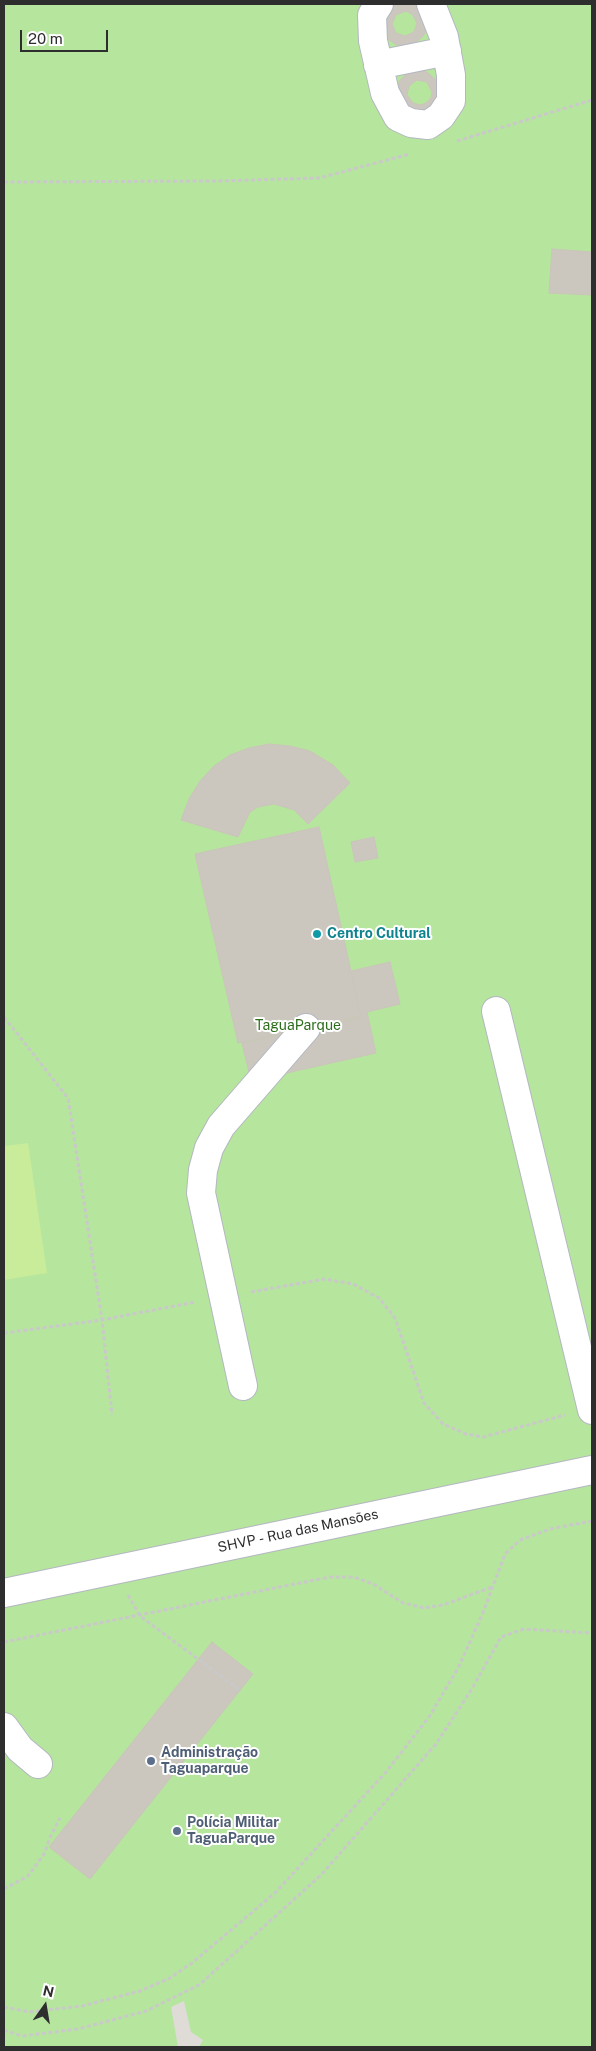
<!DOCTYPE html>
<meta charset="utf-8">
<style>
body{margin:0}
#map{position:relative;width:596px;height:2051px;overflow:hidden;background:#efe9e1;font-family:"Public Sans",sans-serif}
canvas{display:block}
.frame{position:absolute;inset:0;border:5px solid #2e2e2e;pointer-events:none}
.north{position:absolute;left:20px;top:1981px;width:50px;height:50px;-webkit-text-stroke:4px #fff;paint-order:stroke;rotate:13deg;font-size:14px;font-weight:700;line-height:20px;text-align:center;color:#2e2e2e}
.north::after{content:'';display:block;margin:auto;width:18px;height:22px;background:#2e2e2e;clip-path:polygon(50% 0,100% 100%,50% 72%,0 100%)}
.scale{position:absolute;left:20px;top:30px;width:88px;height:22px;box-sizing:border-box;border:2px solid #2e2e2e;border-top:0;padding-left:6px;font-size:15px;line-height:18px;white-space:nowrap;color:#2e2e2e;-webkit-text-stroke:4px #fff;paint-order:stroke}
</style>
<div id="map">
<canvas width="596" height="2051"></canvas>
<div class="frame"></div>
<div class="north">N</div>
<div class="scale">20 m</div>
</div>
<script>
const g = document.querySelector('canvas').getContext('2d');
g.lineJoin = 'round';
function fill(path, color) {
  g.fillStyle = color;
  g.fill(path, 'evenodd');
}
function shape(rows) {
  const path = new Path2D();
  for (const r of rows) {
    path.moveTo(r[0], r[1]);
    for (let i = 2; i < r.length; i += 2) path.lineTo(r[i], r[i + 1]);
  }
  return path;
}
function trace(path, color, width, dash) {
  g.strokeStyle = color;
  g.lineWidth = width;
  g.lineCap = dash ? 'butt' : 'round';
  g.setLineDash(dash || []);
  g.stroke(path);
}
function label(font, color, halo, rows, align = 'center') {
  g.font = font + ' "Public Sans",sans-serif';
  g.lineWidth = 4;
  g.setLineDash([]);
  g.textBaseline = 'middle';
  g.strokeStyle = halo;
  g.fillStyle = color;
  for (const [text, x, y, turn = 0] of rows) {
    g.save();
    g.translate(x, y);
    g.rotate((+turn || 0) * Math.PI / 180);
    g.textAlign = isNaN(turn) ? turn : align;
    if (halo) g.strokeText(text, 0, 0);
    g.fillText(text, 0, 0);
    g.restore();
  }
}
const green = shape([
 [4,4,592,4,592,2047,4,2047]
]);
const pitch = shape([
 [28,1143,47,1273,4,1280,4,1146]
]);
const plaza = shape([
 [184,2001,191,2032,203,2040,199,2047,178,2047,171,2007]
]);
const building = shape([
 [395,4,414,4,421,9,427,27,424,35,414,45,397,45,386,38,382,25,392,6,395,4],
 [406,11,412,14,417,23,414,32,405,36,396,33,392,24,396,15,406,11],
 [418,70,427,72,438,82,440,99,424,114,398,102,399,81,409,72,418,70],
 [417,80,427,82,432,92,431,98,426,103,420,105,413,103,407,95,409,86,417,80],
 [552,249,592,252,592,295,549,293,552,249],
 [269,744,290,746,310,751,333,765,350,783,308,824,294,810,274,804,258,807,250,812,238,837,181,820,189,799,200,781,214,766,230,755,249,748,269,744],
 [319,827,361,1016,238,1043,195,854,319,827],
 [374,837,378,858,355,862,351,842,374,837],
 [390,962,400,1004,367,1012,376,1053,251,1081,242,1043,361,1017,351,971,390,962],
 [212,1642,253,1674,90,1879,49,1847,212,1642]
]);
const path = shape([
 [457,141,592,100],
 [4,182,217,181,319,178,410,154],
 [4,1017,68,1098,102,1320,112,1415],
 [251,1292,324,1279,353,1284,379,1298,395,1318,424,1403,443,1424,466,1434,483,1437,565,1415],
 [4,1333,102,1320,195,1302],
 [128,1595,140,1616,241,1691],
 [4,1642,330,1577,354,1577,375,1585,403,1603,424,1608,443,1605,492,1587],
 [4,1889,28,1876,44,1854,51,1835,60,1818],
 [4,2007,30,2012,82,2006,140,1991,168,1979,192,1963,276,1892,386,1772,429,1717,458,1668,482,1615,505,1554,520,1540,550,1529,592,1521],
 [4,2030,22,2036,78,2029,146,2011,199,1985,321,1875,436,1744,470,1692,501,1637,524,1629,592,1633]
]);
const minor = shape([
 [379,4,372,15,373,41,385,93,398,117,411,123,428,125,441,116,451,101,451,75,444,37,431,4],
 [378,65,447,51],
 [496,1011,592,1410],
 [243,1386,201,1193,203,1170,209,1148,221,1126,306,1028],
 [4,1593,592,1470],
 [4,1727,20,1749,38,1764]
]);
const markers = [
 [317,934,5,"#0f9aa8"],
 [151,1761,5,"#5c6f8a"],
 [177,1831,5,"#5c6f8a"]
];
const cultureNames = [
 ["Centro Cultural",327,934]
];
const parkNames = [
 ["TaguaParque",298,1026]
];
const streetNames = [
 ["SHVP - Rua das Mansões",298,1531,-12]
];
const serviceNames = [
 ["Administração",161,1753],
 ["Taguaparque",161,1769],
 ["Polícia Militar",187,1823],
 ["TaguaParque",187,1839]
];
fill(green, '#b6e59e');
fill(pitch, '#c9ec9a');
fill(plaza, '#dfdcd8');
fill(building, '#cbc7bf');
trace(building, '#cbc5ba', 1);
trace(minor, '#b4b7c1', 30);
trace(path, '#c9c9c9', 3, [4, 2.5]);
trace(minor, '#fff', 28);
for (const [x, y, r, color] of markers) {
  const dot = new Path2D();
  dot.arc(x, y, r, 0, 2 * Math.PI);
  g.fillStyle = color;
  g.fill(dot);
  trace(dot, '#fff', 2);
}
label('bold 14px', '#0d838f', '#fff', cultureNames, 'left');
label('14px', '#2c6e1b', '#fff', parkNames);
label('14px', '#2e2e2e', '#fff', streetNames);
label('bold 14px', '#4e5e75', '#fff', serviceNames, 'left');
</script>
